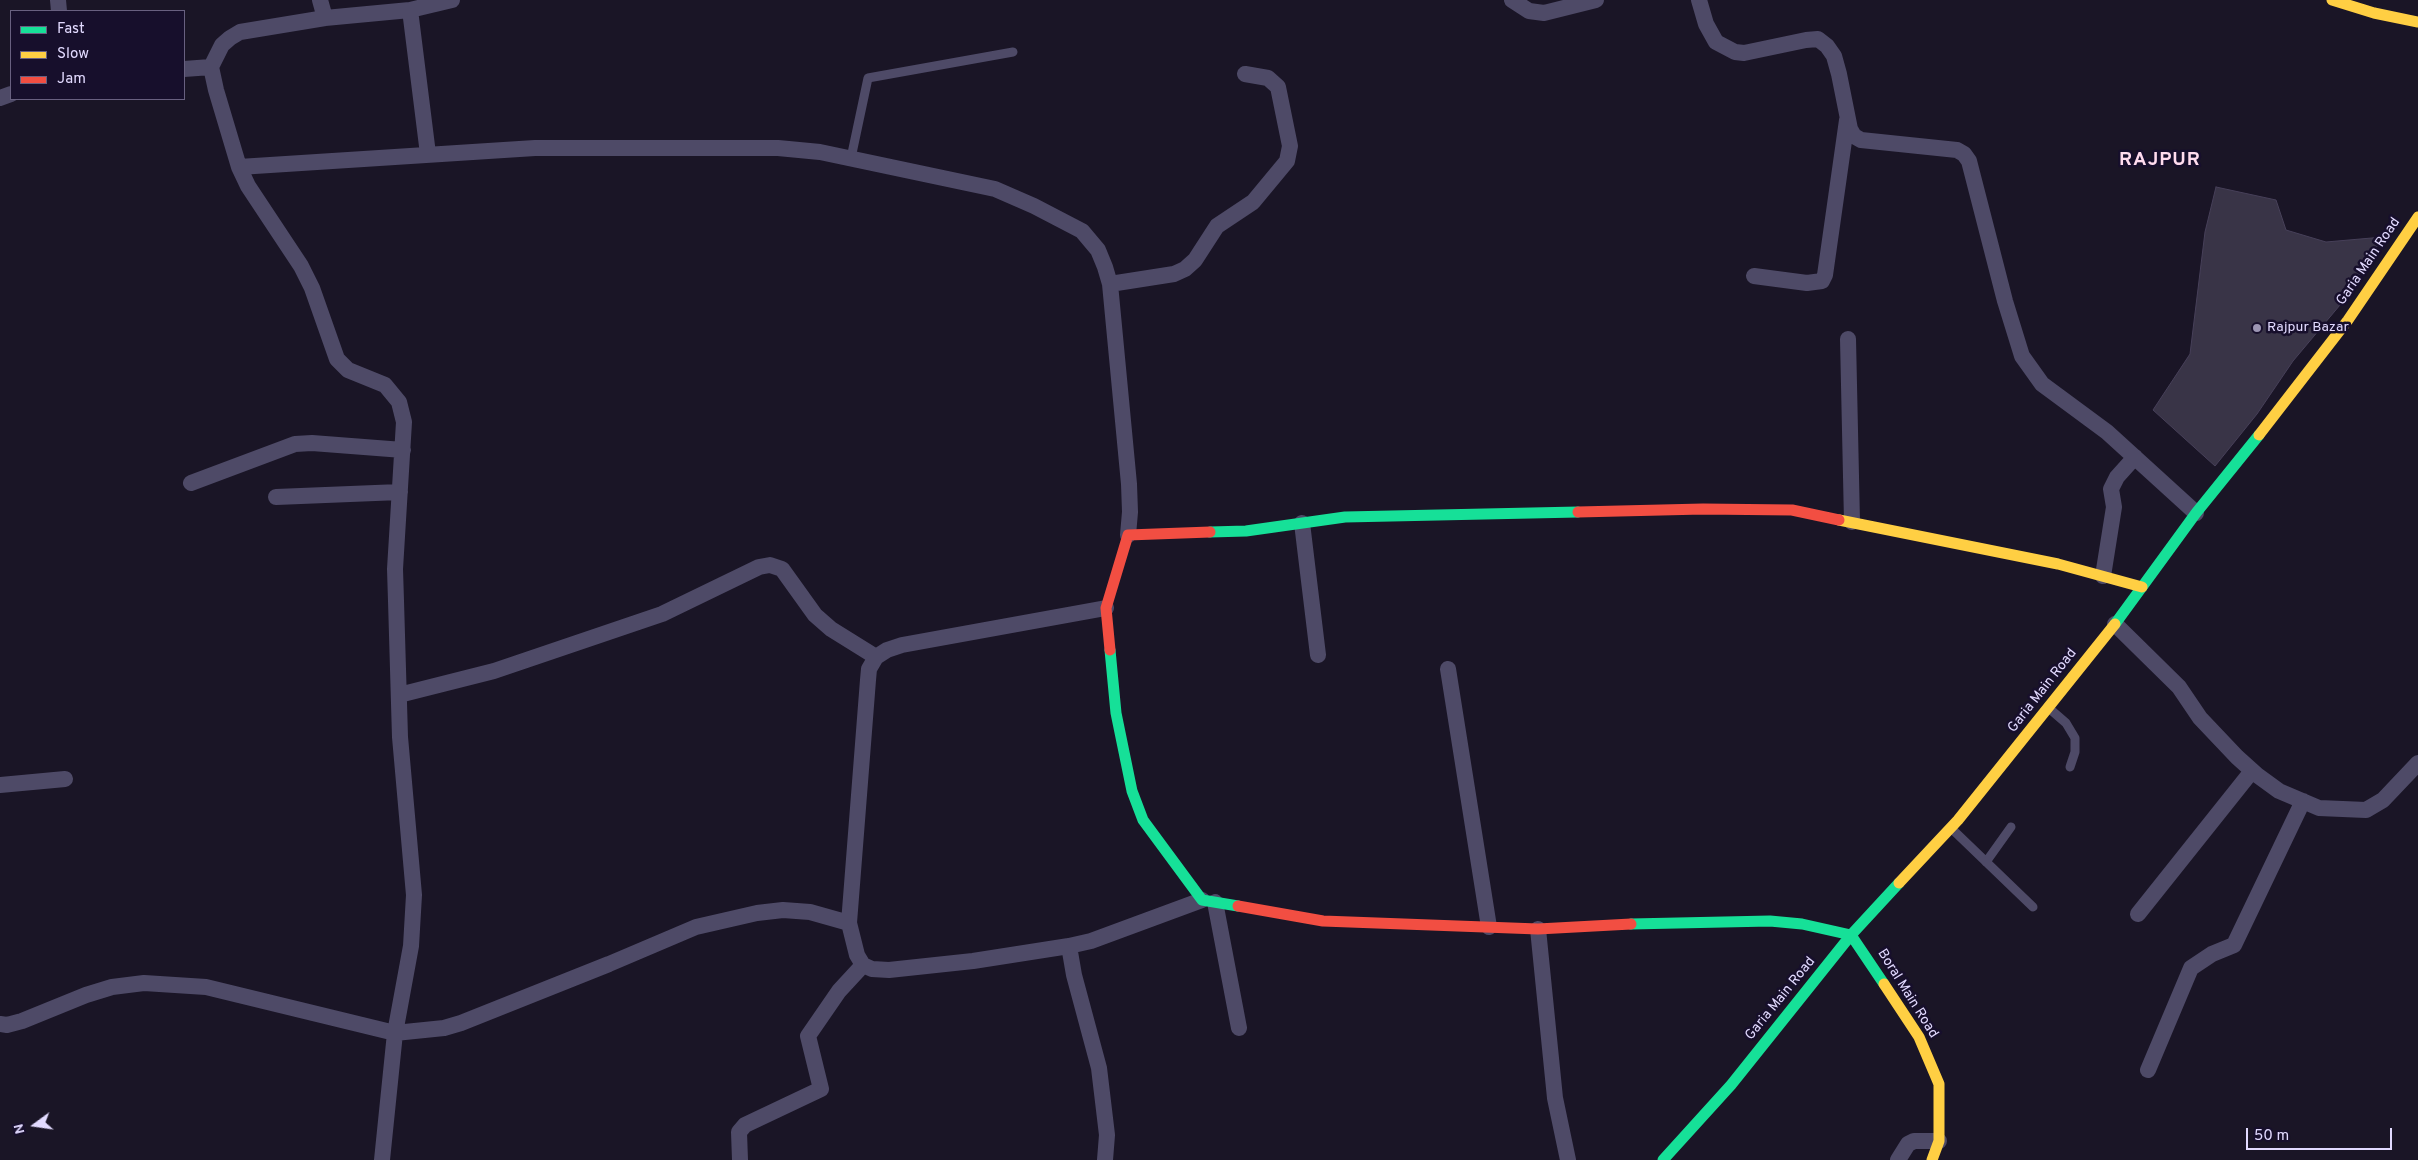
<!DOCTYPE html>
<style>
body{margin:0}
#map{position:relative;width:2418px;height:1160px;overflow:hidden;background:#1a1526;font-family:Overpass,sans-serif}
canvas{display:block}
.legend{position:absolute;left:10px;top:10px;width:175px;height:90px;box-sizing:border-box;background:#170f2c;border:1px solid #686080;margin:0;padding:6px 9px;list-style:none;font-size:15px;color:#e2daff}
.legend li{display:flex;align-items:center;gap:10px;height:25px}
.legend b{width:25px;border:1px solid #686080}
.north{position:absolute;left:10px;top:1100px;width:50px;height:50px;-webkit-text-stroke:4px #170f2c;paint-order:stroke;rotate:256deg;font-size:14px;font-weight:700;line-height:20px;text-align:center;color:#e2daff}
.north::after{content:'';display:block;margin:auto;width:18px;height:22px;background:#e2daff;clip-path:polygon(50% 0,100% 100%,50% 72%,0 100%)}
.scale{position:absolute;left:2246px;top:1128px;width:146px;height:22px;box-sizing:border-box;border:2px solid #e2daff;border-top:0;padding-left:6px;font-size:15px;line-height:18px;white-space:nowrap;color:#e2daff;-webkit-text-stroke:4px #170f2c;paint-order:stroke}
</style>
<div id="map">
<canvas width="2418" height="1160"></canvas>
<ul class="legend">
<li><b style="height:6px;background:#16e098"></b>Fast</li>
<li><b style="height:6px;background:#ffcf43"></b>Slow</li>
<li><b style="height:6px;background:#f24e42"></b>Jam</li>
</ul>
<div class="north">N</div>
<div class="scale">50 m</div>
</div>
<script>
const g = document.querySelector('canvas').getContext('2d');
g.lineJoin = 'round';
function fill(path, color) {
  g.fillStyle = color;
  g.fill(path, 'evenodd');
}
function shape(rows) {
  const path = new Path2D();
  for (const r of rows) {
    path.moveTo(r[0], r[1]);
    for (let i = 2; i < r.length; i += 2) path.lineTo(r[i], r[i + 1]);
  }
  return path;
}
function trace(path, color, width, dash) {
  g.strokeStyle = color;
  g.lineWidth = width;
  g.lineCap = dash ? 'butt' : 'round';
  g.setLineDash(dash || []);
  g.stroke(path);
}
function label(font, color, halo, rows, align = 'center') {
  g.font = font + ' Overpass,sans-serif';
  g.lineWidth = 5;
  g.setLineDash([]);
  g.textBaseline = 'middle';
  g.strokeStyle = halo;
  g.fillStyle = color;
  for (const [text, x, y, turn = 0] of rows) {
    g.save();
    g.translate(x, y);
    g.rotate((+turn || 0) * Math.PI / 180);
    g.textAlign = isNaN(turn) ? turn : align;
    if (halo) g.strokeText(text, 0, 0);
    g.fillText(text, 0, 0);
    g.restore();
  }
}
const building = shape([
 [2216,187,2276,200,2286,230,2326,242,2383,237,2340,305,2293,361,2257,414,2215,466,2153,410,2190,354,2205,232,2216,187]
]);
const lane = shape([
 [851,158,868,78,1013,52],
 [2051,710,2066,723,2075,738,2075,752,2070,767],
 [1953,830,2033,907],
 [1986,862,2011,827]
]);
const street = shape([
 [58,0,59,11],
 [320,0,325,18,240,32,230,38,222,45,211,67,216,90,239,167,248,186,301,266,312,288,337,359,348,370,385,385,399,402,404,422,395,569,396,601,400,737,414,895,411,946,395,1033,382,1160],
 [1512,0,1529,11,1544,13,1596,0],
 [1699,0,1706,24,1716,42,1735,52,1744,53,1806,40,1818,39,1827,46,1834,56,1839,74,1850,129,1854,136,1861,140,1957,150,1964,154,1969,161,2005,301,2022,356,2042,384,2107,432,2196,513],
 [410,10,428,154],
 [325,18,410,10,452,0],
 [184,69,211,67],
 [0,98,11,94],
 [239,167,535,148,778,148,820,152,995,189,1034,206,1082,231,1098,250,1105,267,1110,284,1129,484,1130,512,1128,535],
 [1754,276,1807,283,1822,281,1825,275,1847,120],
 [1110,284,1174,274,1185,269,1195,260,1217,226,1253,202,1287,161,1290,146,1278,87,1268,78,1245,74],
 [1848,339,1852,522],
 [191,483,295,444,312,443,403,450],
 [276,497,400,492],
 [1302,523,1318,655],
 [2103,576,2114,507,2111,489,2117,477,2135,457],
 [1106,608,902,645,887,650,876,657,869,669,868,680,849,923,857,955,863,965,872,969,889,970,973,961,1069,946,1091,941,1202,900],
 [2115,624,2179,687,2200,718,2237,757,2257,775,2279,791,2319,808,2366,810,2383,800,2418,763],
 [1448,669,1489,927],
 [399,695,494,671,662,614,759,567,770,565,782,569,815,615,831,629,876,657],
 [0,785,65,779],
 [1215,902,1239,1028],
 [2138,914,2252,771],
 [1538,929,1555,1098,1568,1160],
 [1069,946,1074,975,1099,1068,1107,1135,1105,1160],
 [0,1024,7,1025,22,1021,86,995,112,987,144,983,206,987,395,1033,444,1028,461,1023,609,964,696,927,757,913,783,910,810,912,849,923],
 [2148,1070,2191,968,2212,954,2234,945,2303,801],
 [740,1160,739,1132,745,1125,821,1089,808,1036,839,991,863,965],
 [1898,1160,1908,1144,1914,1141,1939,1141]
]);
const fast = shape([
 [1210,532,1246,531,1345,517,1578,512],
 [2115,624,2196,513,2259,435],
 [1110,650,1116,713,1132,791,1143,820,1202,900,1238,906],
 [1631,924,1770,921,1802,924,1851,935,1884,984],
 [1663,1160,1731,1085,1851,935,1899,883]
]);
const slow = shape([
 [2332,0,2374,13,2418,22],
 [2259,435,2348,320,2418,217],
 [1839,520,2058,564,2142,587],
 [1899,883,1958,820,2115,624],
 [1884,984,1919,1037,1939,1084,1939,1141,1932,1160]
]);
const jam = shape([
 [1578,512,1703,509,1792,510,1839,520],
 [1110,650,1106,608,1128,535,1210,532],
 [1238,906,1323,921,1538,929,1631,924]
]);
const markers = [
 [2257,328,5,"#9c95b3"]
];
const streetNames = [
 ["Garia Main Road",2369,262,-56],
 ["Garia Main Road",2043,691,-52],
 ["Boral Main Road",1907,994,58],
 ["Garia Main Road",1781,999,-51]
];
const poiNames = [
 ["Rajpur Bazar",2267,328]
];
const districtNames = [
 ["RAJPUR",2160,161]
];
fill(building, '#393447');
trace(building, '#474059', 1);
trace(lane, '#4e4a67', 9);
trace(street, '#4e4a67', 16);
trace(fast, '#16e098', 11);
trace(slow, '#ffcf43', 11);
trace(jam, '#f24e42', 11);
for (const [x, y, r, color] of markers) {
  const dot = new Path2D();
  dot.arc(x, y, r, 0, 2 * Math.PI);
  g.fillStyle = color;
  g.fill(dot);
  trace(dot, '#170f2c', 2);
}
label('14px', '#e2daff', '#170f2c', streetNames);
label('14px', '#e2daff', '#170f2c', poiNames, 'left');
g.letterSpacing = '1px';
label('bold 19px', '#ffdcee', '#170f2c', districtNames);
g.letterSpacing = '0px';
</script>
